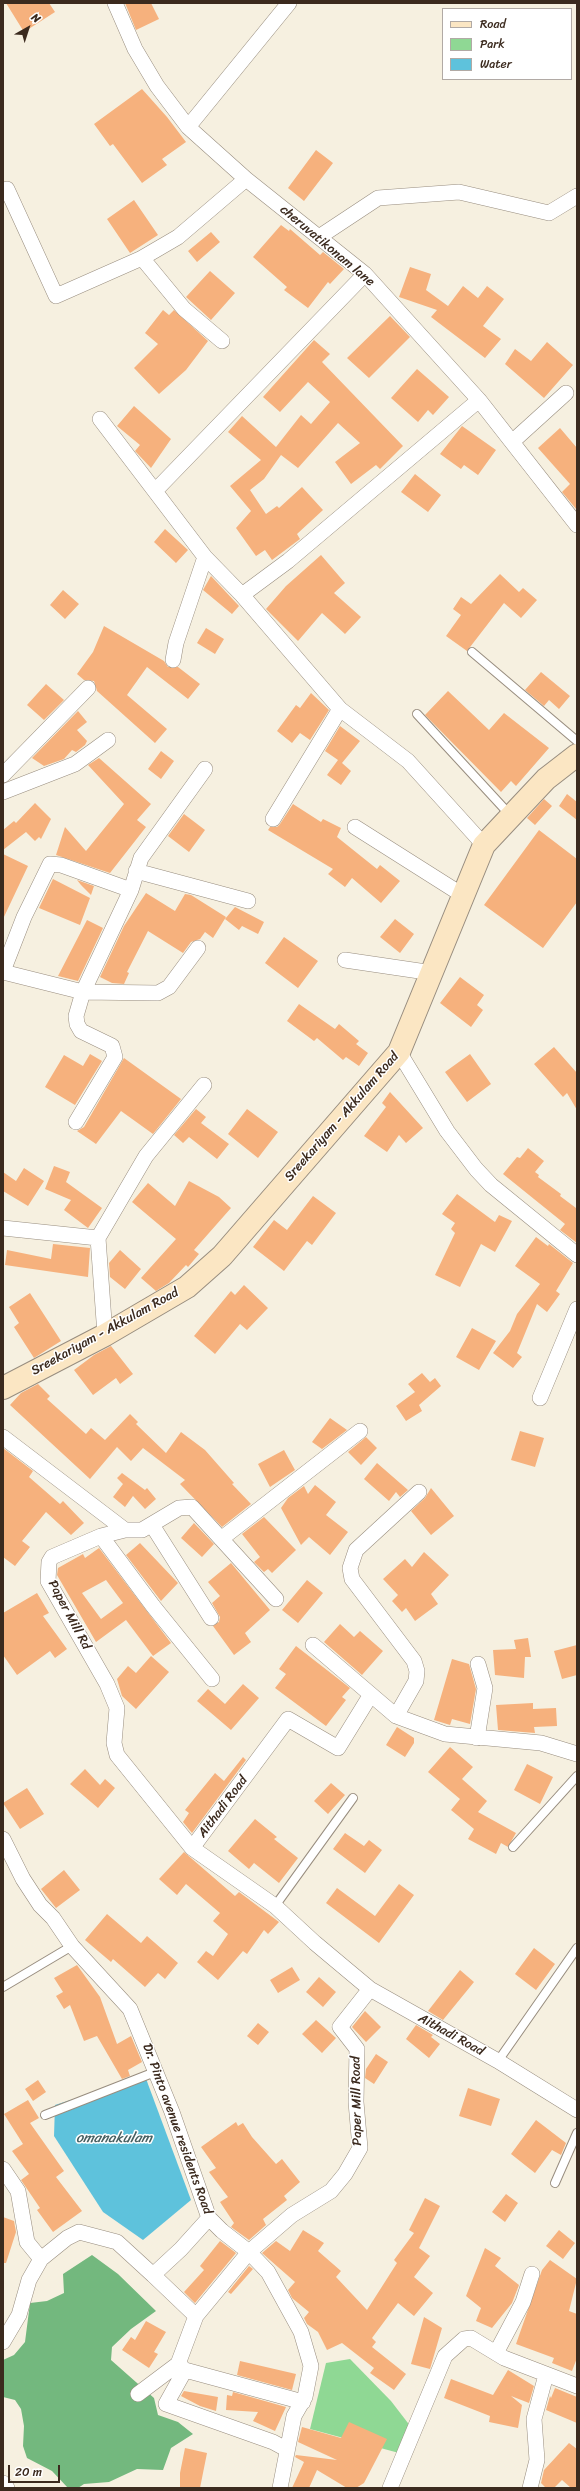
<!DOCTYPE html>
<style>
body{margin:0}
#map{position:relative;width:580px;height:2491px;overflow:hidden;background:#f6f0e0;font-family:Sriracha,sans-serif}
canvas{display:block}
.frame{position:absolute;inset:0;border:4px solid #3b2a1e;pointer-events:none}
.legend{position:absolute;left:442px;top:8px;width:130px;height:72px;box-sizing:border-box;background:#fff;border:1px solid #b1aaa5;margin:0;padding:5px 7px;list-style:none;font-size:12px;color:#3b2a1e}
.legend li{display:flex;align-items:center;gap:8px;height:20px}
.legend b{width:20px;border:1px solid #b1aaa5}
.north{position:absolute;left:8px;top:8px;width:40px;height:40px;-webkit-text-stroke:3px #fff;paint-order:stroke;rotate:39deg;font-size:11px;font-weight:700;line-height:16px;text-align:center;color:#3b2a1e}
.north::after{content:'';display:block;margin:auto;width:14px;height:18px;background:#3b2a1e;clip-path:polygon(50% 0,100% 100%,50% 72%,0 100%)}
.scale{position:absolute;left:8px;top:2465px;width:52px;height:18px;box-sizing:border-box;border:2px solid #3b2a1e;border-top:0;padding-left:5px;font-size:12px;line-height:14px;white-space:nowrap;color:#3b2a1e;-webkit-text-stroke:3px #fff;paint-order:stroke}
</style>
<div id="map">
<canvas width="580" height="2491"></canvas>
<div class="frame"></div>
<ul class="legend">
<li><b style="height:5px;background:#fbe6c3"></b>Road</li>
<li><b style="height:11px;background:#8fd894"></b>Park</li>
<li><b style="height:11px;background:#5ec2dc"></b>Water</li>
</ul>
<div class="north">N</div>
<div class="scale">20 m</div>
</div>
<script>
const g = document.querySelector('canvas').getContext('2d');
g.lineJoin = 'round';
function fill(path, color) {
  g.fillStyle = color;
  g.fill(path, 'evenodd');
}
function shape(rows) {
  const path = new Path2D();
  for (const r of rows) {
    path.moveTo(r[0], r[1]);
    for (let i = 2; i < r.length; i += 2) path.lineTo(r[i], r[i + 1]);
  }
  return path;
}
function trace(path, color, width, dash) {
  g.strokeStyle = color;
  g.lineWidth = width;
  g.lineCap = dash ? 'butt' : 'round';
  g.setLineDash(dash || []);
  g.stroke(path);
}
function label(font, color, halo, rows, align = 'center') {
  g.font = font + ' Sriracha,sans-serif';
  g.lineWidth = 3;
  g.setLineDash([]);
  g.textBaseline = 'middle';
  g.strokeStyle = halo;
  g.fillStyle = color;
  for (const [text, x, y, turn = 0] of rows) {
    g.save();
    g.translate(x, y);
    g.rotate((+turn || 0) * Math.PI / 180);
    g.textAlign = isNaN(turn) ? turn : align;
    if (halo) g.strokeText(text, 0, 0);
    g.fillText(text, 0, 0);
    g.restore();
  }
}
const green = shape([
 [350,2359,391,2401,411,2427,399,2453,310,2429,326,2363]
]);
const forest = shape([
 [92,2255,118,2274,156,2311,131,2329,112,2347,111,2360,154,2398,158,2415,178,2422,193,2434,171,2448,163,2470,137,2469,109,2482,84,2484,78,2488,68,2488,52,2471,27,2458,23,2446,24,2426,21,2409,15,2400,3,2397,3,2360,14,2355,25,2342,30,2303,47,2301,64,2293,63,2274]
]);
const water = shape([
 [145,2076,191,2200,143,2240,103,2212,54,2136,55,2105]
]);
const building = shape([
 [6,3,49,3,55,12,24,32],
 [125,3,151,3,159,19,136,30],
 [142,89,167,117,186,142,162,159,167,165,142,183,113,144,110,146,94,124],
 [316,150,333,163,304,201,288,188],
 [134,200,158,235,130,253,107,219],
 [281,225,289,231,290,229,320,255,323,252,344,269,330,284,328,282,308,308,284,290,287,287,253,257],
 [211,232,220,242,197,262,188,251],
 [410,267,431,274,426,290,448,306,463,286,478,298,487,286,504,299,483,326,501,339,485,358,431,317,437,310,399,297],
 [210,271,235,293,211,320,186,297],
 [163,310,169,315,174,310,208,341,186,370,159,394,134,368,158,344,145,333],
 [390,316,410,337,369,378,347,358],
 [314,340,330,354,322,362,403,446,380,469,376,465,351,484,335,462,360,443,338,423,298,468,281,455,264,479,250,490,266,514,277,506,279,508,302,487,323,510,297,534,300,539,272,560,265,550,256,556,236,528,251,511,230,486,261,460,228,432,242,416,276,447,301,415,311,424,330,402,308,382,280,412,263,397],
 [547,342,573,365,544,398,505,364,515,349,531,361],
 [417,369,449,397,433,415,428,410,418,422,391,398],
 [134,406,171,439,151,468,135,451,140,445,117,426],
 [462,426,496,450,478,475,464,465,461,469,440,454],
 [560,428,577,448,577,510,562,492,570,484,538,448],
 [415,474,441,495,428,512,401,492],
 [165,529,188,550,176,563,154,542],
 [321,555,345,583,334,593,361,617,345,634,322,613,298,641,266,609,286,586],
 [500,574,519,592,523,588,537,600,521,618,504,603,467,651,446,636,461,615,453,609,461,597,471,604],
 [211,576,239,606,232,614,203,590],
 [63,590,79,604,65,619,50,605],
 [104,626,164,661,168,667,178,667,200,684,188,699,147,667,127,695,167,729,155,743,97,691,94,681,84,680,77,674,93,652],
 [206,628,224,639,215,654,197,643],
 [541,672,570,696,559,709,549,700,544,706,525,690],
 [46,684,64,700,44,720,27,705],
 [448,691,489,730,504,713,549,748,516,786,511,781,501,792,425,715],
 [311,693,329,710,310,740,300,733,292,743,277,731,296,705,300,708],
 [78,711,87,722,77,730,87,741,85,745,76,752,72,750,64,759,44,766,32,758],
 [340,726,360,741,342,763,351,771,341,785,327,775,338,760,325,751],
 [161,751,174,761,161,779,148,769],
 [99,758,151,804,137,820,146,827,110,873,56,855,65,827,86,851,124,804,88,765],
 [567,794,577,802,577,820,559,806],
 [544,799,552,806,535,825,527,818],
 [35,803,51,819,41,839,39,837,35,841,26,832,3,850,3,830,14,821,16,823],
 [293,804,321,822,323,819,341,828,337,837,377,869,380,865,400,881,381,903,352,878,345,887,328,874,333,869,268,830,270,827,277,827,280,824],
 [184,814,205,830,189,852,168,836],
 [539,830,577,859,577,902,543,948,484,905],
 [3,854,28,866,3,919],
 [53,879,90,898,80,925,39,908],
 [77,880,94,886,91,895,81,885],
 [146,893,175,911,185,894,191,895,226,917,213,938,205,932,200,939,191,942,183,953,148,931,127,972,129,973,124,984,112,983,100,977,124,926],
 [235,907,264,922,258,934,242,926,239,930,225,919],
 [395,919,414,934,400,953,380,937],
 [87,920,103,928,78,981,58,976],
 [284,937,318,961,298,988,265,963],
 [460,977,484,995,477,1005,483,1010,471,1027,440,1003],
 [299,1004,335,1029,339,1024,359,1041,356,1044,368,1053,359,1066,346,1057,343,1060,317,1038,314,1041,287,1021],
 [554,1047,577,1073,577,1110,567,1093,563,1097,534,1064],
 [90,1054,102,1061,75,1105,45,1087,64,1055,83,1066],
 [470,1054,491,1084,467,1102,445,1072],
 [124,1058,181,1099,153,1134,121,1111,96,1144,77,1131,84,1127],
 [390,1092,423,1128,406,1143,399,1135,387,1152,364,1136,386,1107,382,1103],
 [196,1109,206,1117,201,1123,229,1144,217,1159,189,1137,183,1143,174,1135],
 [247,1109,278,1132,258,1158,228,1134],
 [528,1148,544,1161,535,1172,539,1175,538,1177,561,1194,560,1196,576,1208,577,1207,577,1243,560,1230,565,1224,503,1174,517,1157,520,1158],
 [54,1166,70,1172,66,1182,102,1208,88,1228,64,1210,71,1200,45,1189],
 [24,1168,44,1181,28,1206,3,1191,3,1172,16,1181],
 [189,1181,219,1197,231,1208,194,1250,199,1254,188,1267,186,1265,169,1283,156,1291,141,1278,176,1239,132,1202,148,1183,175,1206],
 [457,1194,495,1222,499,1215,512,1221,495,1252,481,1244,460,1287,435,1275,455,1233,451,1229,455,1223,442,1214],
 [313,1196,336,1213,312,1245,307,1241,284,1271,253,1247,274,1220,287,1230],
 [536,1237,548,1246,549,1244,573,1263,556,1291,560,1294,547,1312,537,1304,517,1353,522,1357,513,1368,493,1353,510,1331,517,1314,540,1284,515,1266],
 [53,1244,90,1248,88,1277,5,1265,7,1250,51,1259],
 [120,1250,141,1269,125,1289,110,1277,109,1263],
 [244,1285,268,1308,247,1330,240,1324,215,1354,194,1336,231,1291,235,1295],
 [30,1293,61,1341,34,1358,14,1327,19,1323,9,1307],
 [472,1328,496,1341,479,1370,456,1357],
 [111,1346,133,1374,120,1384,116,1378,93,1395,74,1370,94,1355],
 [422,1373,430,1382,435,1378,441,1386,419,1405,422,1411,406,1421,396,1406,415,1392,408,1384],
 [38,1384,50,1396,47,1399,86,1434,91,1428,105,1440,130,1414,138,1422,136,1424,166,1453,181,1432,205,1450,234,1483,232,1484,251,1504,222,1527,180,1484,185,1480,143,1448,131,1461,117,1447,90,1479,10,1405,21,1393],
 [330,1418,347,1430,322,1449,312,1442],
 [520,1431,544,1438,535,1467,511,1460],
 [366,1437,377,1448,361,1465,348,1452],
 [3,1448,33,1471,29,1477,60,1504,63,1501,84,1523,71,1535,46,1512,22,1541,30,1547,15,1566,3,1557],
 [284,1450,295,1470,270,1487,258,1464],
 [377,1463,408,1490,400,1497,396,1492,389,1501,364,1479],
 [122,1473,145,1490,147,1488,156,1499,145,1509,133,1496,125,1507,113,1497,123,1484,117,1478],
 [315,1485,336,1502,326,1515,348,1532,330,1555,309,1537,301,1545,281,1508,288,1498,304,1486,308,1494],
 [431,1488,454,1516,431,1535,411,1511,425,1498],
 [264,1517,296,1550,272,1573,268,1569,264,1572,254,1562,260,1557,242,1534],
 [194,1523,214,1544,202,1557,181,1538],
 [140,1543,178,1583,161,1601,126,1555],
 [99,1548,171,1643,153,1656,126,1620,96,1642,57,1575,58,1568,83,1554,85,1558],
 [106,1580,123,1603,101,1619,82,1593],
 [424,1552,449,1575,431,1594,438,1604,415,1621,406,1608,402,1612,392,1601,398,1595,383,1579,405,1559,412,1567],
 [231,1563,270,1610,245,1633,251,1642,234,1655,213,1626,219,1622,220,1617,212,1603,220,1596,208,1582],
 [307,1580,323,1593,298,1623,282,1610],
 [37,1593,49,1613,43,1616,67,1649,55,1658,50,1651,17,1675,3,1655,3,1613],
 [340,1624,354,1637,360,1631,383,1651,362,1675,324,1642],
 [528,1638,531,1657,525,1657,524,1678,495,1675,493,1650,516,1649,514,1640],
 [577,1645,577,1675,562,1679,554,1651],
 [296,1646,350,1688,342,1697,346,1700,326,1726,275,1688,286,1674,279,1669],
 [151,1656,169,1672,136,1709,122,1696,117,1679,128,1666,136,1673],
 [452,1659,469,1664,476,1689,470,1724,452,1719,450,1725,434,1720],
 [243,1684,259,1698,231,1730,197,1701,208,1689,225,1704],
 [533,1703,533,1709,556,1708,557,1726,534,1727,535,1733,498,1730,496,1705],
 [397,1727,414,1738,414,1743,405,1757,386,1745],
 [450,1747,473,1767,462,1779,487,1801,478,1812,516,1833,508,1847,501,1843,496,1854,468,1839,474,1829,451,1810,460,1799,428,1772],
 [243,1757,246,1760,192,1833,183,1822,189,1813,185,1810,215,1773,224,1781],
 [527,1764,553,1777,540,1804,514,1790],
 [85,1769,100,1785,105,1779,115,1788,98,1808,70,1784],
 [331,1783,345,1795,328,1814,314,1801],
 [27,1788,44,1814,20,1829,3,1803],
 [255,1819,277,1837,274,1839,298,1858,279,1883,254,1863,249,1869,228,1851],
 [345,1833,364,1846,369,1840,382,1850,365,1873,333,1849],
 [184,1852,235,1896,239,1892,279,1922,268,1934,264,1930,247,1954,243,1951,218,1980,197,1962,206,1951,213,1956,228,1934,213,1921,220,1913,186,1884,177,1895,159,1879],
 [64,1870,80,1890,56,1908,41,1889],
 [399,1884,414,1895,379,1943,326,1903,337,1888,375,1916],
 [107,1914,141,1943,147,1936,178,1963,165,1979,158,1973,145,1987,113,1959,111,1962,85,1940],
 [534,1948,555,1964,536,1990,515,1974],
 [77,1965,100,1997,117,2044,131,2036,142,2062,128,2070,130,2076,122,2079,97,2036,84,2041,70,2005,64,2009,56,1996,63,1992,54,1978],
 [292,1967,300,1980,278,1993,270,1980],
 [460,1970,474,1982,443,2020,428,2011],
 [319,1977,336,1992,323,2007,306,1992],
 [365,2011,381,2027,366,2042,352,2027],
 [316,2020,336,2038,322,2053,302,2034],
 [258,2023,269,2032,258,2045,247,2036],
 [416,2025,433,2035,431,2037,440,2044,429,2058,406,2039],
 [376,2054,388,2062,374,2084,365,2078,366,2069],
 [38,2080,46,2092,33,2101,25,2089],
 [468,2088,500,2099,491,2126,459,2116],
 [28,2100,39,2118,30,2123,64,2171,56,2177,82,2211,53,2232,37,2210,40,2208,21,2180,29,2174,12,2151,23,2144,4,2114],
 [536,2120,566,2143,561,2155,552,2150,535,2173,511,2154],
 [236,2122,238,2126,243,2123,252,2137,276,2164,282,2159,300,2182,284,2196,287,2200,263,2219,266,2225,249,2240,231,2227,234,2223,220,2202,228,2197,209,2172,216,2168,201,2147],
 [506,2194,518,2203,505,2222,492,2212],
 [425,2198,440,2206,419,2248,430,2256,414,2277,433,2293,414,2316,398,2303,372,2338,376,2342,372,2347,406,2374,394,2390,370,2373,374,2368,342,2343,327,2350,318,2332,307,2324,304,2318,309,2312,292,2298,288,2290,295,2282,262,2253,276,2241,290,2251,303,2230,324,2243,318,2251,341,2271,336,2277,367,2310,397,2263,394,2260,414,2233,409,2230],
 [3,2217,14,2221,16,2232,6,2263,3,2263],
 [559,2230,575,2243,563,2259,546,2246],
 [220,2241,236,2253,195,2303,184,2292,204,2270,200,2266],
 [485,2248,501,2258,495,2266,519,2285,512,2303,492,2328,476,2321,481,2308,466,2296],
 [550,2260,577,2279,569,2311,577,2314,577,2358,572,2371,552,2363,554,2358,516,2344,542,2270],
 [249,2266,253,2269,231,2294,228,2292],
 [424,2317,442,2328,430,2369,411,2364],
 [146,2321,166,2332,154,2352,158,2354,149,2368,122,2350,131,2337,135,2340],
 [240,2361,296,2374,292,2390,237,2375],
 [508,2370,534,2386,529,2403,511,2396,522,2405,518,2428,489,2422,490,2416,444,2398,451,2379,493,2395],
 [555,2388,577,2397,577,2423,546,2410,550,2396,551,2398],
 [184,2391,218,2397,216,2411,200,2406,181,2396],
 [233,2392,286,2407,275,2431,253,2421,258,2412,226,2410,227,2395,232,2396],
 [349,2422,387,2439,364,2483,356,2488,347,2488,317,2470,309,2488,292,2488,304,2462,295,2457,296,2455,337,2460,298,2442,302,2427,341,2438],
 [569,2443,577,2449,577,2488,571,2488,562,2480,554,2488,546,2488,541,2483,544,2470],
 [185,2448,207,2453,200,2488,180,2488,180,2473]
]);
const lane = shape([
 [472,652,577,741],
 [417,714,511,816],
 [513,1847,577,1776],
 [275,1906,353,1798],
 [3,1987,72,1946],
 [498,2061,577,1948],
 [45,2115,155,2072],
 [555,2183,577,2133]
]);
const street = shape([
 [115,3,135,49,157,86,188,127,246,179,365,274,479,400,577,525],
 [188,127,289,3],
 [7,189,56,296,142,258],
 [319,237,378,198,459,192,549,213,577,196],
 [222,341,184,309,142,258,178,237,246,179],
 [100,419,205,557,242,595,340,709,408,761,484,845],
 [512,442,566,393],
 [155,491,365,274],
 [242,595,288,561,479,400],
 [173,660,176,643,205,557],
 [3,775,88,688],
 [3,792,75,764,108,740],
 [273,819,340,709],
 [355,827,464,896],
 [136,871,248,901],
 [345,960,433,973],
 [3,971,24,917,50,864,61,865,131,890,141,858,205,769],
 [3,972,83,992,158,993,169,987,198,948],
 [399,1052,447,1131,476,1169,491,1185,577,1255],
 [76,1122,115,1057,112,1046,81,1031,77,1024,76,1016,83,992,131,890],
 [3,1228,98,1238,105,1335],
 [98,1238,146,1156,204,1085],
 [540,1398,577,1309],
 [3,1437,125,1530,101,1536,52,1557,49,1562,48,1581,107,1684,117,1708,114,1743,117,1755,192,1848,275,1906,315,1943,370,1989,498,2061,577,2110],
 [152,1525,211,1618],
 [125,1530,142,1530,179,1508,192,1507,276,1599],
 [101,1536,153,1606,212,1679],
 [221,1539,360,1431],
 [313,1645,396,1716,445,1734,541,1743,577,1754],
 [396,1716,416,1681,417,1671,414,1661,352,1579,350,1568,356,1550,419,1492],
 [477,1738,485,1688,478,1664],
 [3,1839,23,1879,40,1905,53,1918,72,1946,130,2009,172,2112,209,2218,222,2231,249,2252,268,2272,301,2332,311,2366,305,2397,294,2416,280,2488],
 [192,1848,288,1719,338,1748,370,1696],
 [3,2169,18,2191,27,2242,41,2259],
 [196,2316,249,2252,292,2215,331,2191,345,2174,360,2148,356,2102,357,2049,340,2027,370,1989],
 [3,2342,19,2315,29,2280,41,2259,67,2238,79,2232,117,2242,153,2275,181,2249,209,2218],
 [496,2353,523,2302,532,2274],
 [178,2364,185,2370,303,2402],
 [185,2370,166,2404,273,2442,286,2449],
 [138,2394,178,2364,196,2316,153,2275],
 [3,2483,7,2488],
 [390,2488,445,2356,464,2339,471,2338,504,2358,577,2386],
 [530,2488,537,2460,534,2419,546,2375]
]);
const secondary = shape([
 [3,1388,105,1335,187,1287,222,1256,399,1052,484,845,546,779,577,755]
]);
const streetNames = [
 ["cheruvatikonam lane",327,246,40],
 ["Sreekariyam - Akkulam Road",342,1117,-49],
 ["Sreekariyam - Akkulam Road",105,1332,-29],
 ["Paper Mill Rd",69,1615,62],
 ["Aithadi Road",223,1807,-53],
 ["Aithadi Road",451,2035,29],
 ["Paper Mill Road",357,2101,-91],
 ["Dr. Pinto avenue residents Road",177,2129,70]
];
const waterNames = [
 ["omanakulam",114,2138]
];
fill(green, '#8fd894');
fill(forest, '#73b87e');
fill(water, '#5ec2dc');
fill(building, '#f6b17d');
trace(lane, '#988d7f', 10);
trace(street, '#988d7f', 16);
trace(secondary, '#988d7f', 24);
trace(lane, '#fff', 8);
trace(street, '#fff', 15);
trace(secondary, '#fbe6c3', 22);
label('13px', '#3b2a1e', '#fff', streetNames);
label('italic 14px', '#475f60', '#fff', waterNames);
</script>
